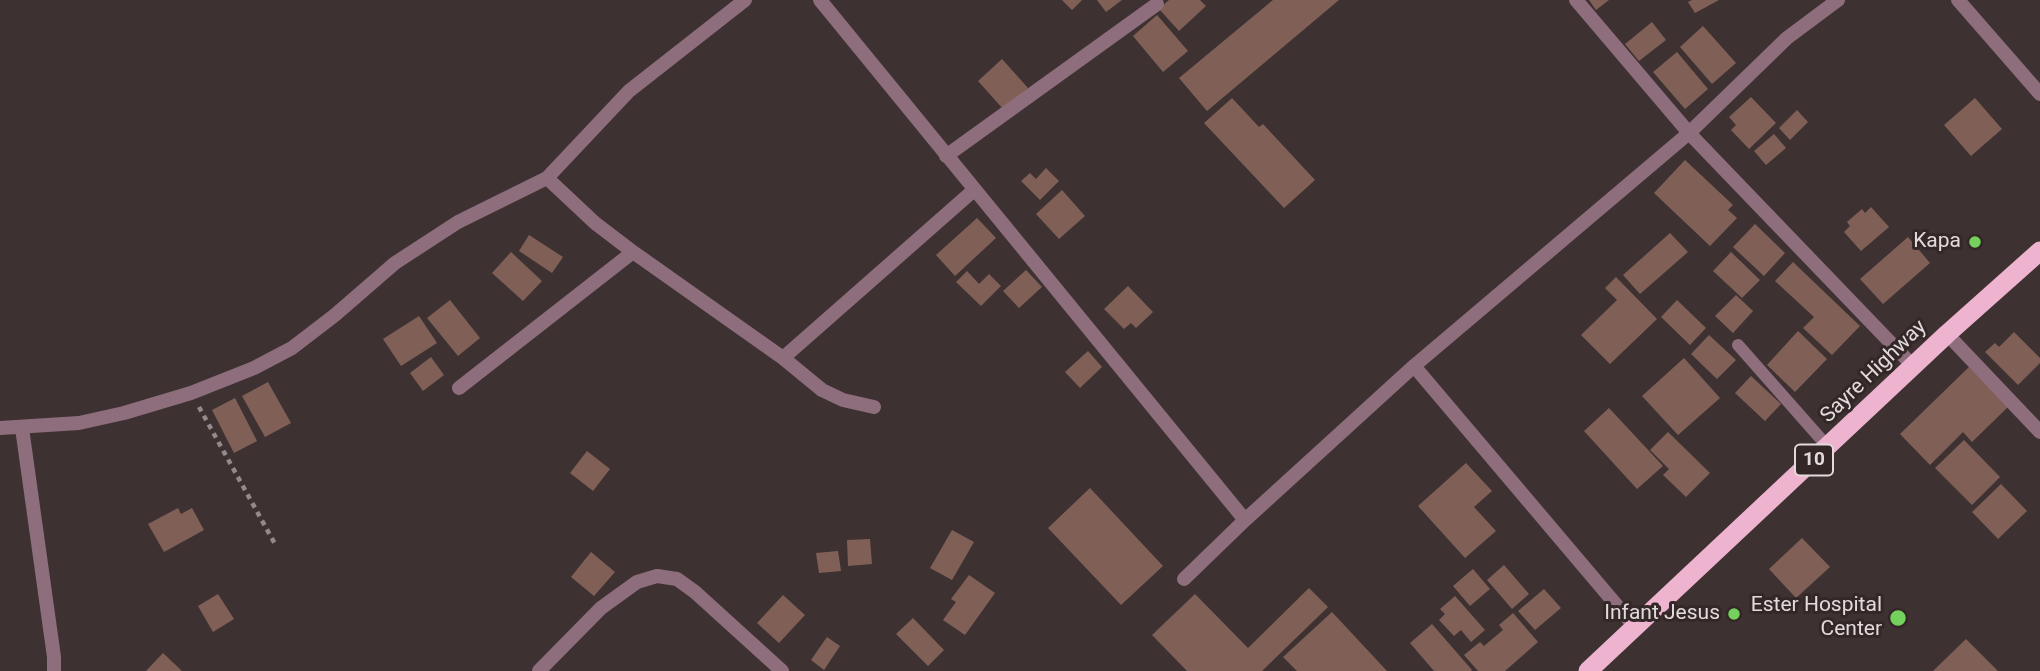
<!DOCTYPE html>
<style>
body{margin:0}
canvas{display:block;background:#3d3132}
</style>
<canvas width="2040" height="671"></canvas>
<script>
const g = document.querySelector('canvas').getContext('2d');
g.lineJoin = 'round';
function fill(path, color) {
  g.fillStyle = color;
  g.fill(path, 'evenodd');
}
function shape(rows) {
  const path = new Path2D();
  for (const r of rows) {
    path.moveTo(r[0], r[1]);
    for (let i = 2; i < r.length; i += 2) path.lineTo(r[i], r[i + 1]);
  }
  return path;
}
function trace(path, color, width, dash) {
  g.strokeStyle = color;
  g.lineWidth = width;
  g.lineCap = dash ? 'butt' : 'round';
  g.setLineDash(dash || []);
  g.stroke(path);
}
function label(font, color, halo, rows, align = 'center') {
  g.font = font + ' Roboto,sans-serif';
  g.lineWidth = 6;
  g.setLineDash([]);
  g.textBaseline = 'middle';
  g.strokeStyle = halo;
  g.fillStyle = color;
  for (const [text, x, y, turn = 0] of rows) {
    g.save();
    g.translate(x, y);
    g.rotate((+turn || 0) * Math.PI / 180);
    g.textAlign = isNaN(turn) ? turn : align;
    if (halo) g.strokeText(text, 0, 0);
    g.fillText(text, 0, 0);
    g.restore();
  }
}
const building = shape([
 [1062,0,1082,0,1072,10],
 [1097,0,1122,0,1106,12],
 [1169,0,1200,0,1206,6,1179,31,1159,9],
 [1273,0,1339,0,1207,111,1179,78],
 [1589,0,1609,0,1596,10],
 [1692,0,1719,0,1695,13,1688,2],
 [1157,15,1188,51,1163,72,1133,36],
 [1652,22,1666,40,1639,61,1625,44],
 [1703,26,1736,63,1712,84,1680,47],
 [1677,52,1708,89,1685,109,1653,72],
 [1002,59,1028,88,1004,110,978,81],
 [1751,97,1776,123,1749,149,1731,130,1736,125,1729,117],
 [1232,98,1259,127,1263,124,1315,180,1284,208,1204,123],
 [1975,98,2002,129,1971,156,1944,125],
 [1797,110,1808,122,1790,140,1779,128],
 [1774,134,1786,148,1766,165,1754,151],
 [1685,160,1733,205,1728,210,1737,218,1710,246,1654,193],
 [1046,168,1059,181,1040,200,1021,181,1030,173,1036,179],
 [1062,190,1085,216,1059,239,1036,214],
 [1871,207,1889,227,1861,251,1844,232,1850,226,1847,222,1862,209,1865,213],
 [977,218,996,238,955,276,936,255],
 [1755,224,1785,253,1764,276,1733,247],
 [1670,233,1688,252,1640,294,1623,275],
 [529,235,563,257,552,273,519,251],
 [1908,237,1930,263,1883,304,1860,279],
 [511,252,542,281,523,301,492,273],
 [1731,252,1760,280,1742,298,1713,271],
 [1793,262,1860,326,1832,355,1803,328,1814,317,1775,281],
 [1026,270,1042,287,1019,308,1003,291],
 [967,271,979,284,989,274,1001,286,981,306,956,282],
 [1616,277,1657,319,1610,364,1581,335,1617,300,1605,288],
 [1128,286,1153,312,1136,328,1131,323,1124,329,1104,309],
 [1736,295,1753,311,1733,333,1715,316],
 [450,300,480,338,458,356,427,318],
 [1677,300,1706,328,1690,345,1661,317],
 [419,316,437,343,401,366,383,339],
 [1798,331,1827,359,1795,392,1767,365],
 [2014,332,2040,358,2040,363,2018,385,1985,352,1995,343,1999,347],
 [1709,335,1736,360,1717,379,1691,354],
 [1088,351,1102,367,1080,388,1065,372],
 [431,357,444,375,423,391,410,373],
 [1684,358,1720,398,1678,435,1642,396],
 [1969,367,2008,407,1972,442,1963,432,1930,465,1900,434],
 [1751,376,1781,404,1765,421,1735,393],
 [268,382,291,423,265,437,242,396],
 [235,398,257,441,234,453,212,410],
 [1609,408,1663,466,1637,489,1584,431],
 [1668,432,1710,473,1686,497,1663,475,1669,469,1650,450],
 [1964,440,2000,477,1972,505,1935,468],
 [587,451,610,469,593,491,570,473],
 [1466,463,1492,491,1474,507,1496,531,1465,558,1418,506],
 [2001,484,2027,511,1998,539,1972,512],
 [1090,488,1163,566,1121,605,1048,528],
 [178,508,181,514,192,508,204,530,164,552,148,524],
 [952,530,974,542,952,580,930,568],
 [1802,538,1830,567,1796,598,1769,569],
 [870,539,872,564,848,566,847,540],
 [838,551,841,571,819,573,816,553],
 [591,552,615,572,594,596,571,577],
 [1504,565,1529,594,1512,609,1487,580],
 [1473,569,1490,589,1470,606,1453,586],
 [969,575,995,593,965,635,943,620,956,602,951,599],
 [1309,588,1328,607,1262,671,1187,671,1152,635,1195,594,1248,648],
 [1544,589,1561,608,1535,630,1518,611],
 [218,594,234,619,213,632,198,606],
 [783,595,805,615,779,643,757,623],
 [1455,596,1485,630,1471,642,1461,630,1454,636,1439,620,1445,614,1440,609],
 [1332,612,1387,671,1297,671,1283,657],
 [1513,613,1538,642,1505,671,1478,671,1464,655,1480,642,1484,646,1503,630,1499,625],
 [913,618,944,650,928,666,896,634],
 [1432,624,1472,670,1471,671,1434,671,1410,643],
 [827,637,840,646,824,670,811,660],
 [1966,639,1998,671,1933,671],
 [163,653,182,671,146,671]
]);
const path = shape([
 [199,407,275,544]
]);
const service = shape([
 [1738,345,1828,447]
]);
const minor = shape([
 [745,0,629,91,547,178,595,223,633,252,783,358],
 [820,0,1245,520],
 [1576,0,1689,133,1914,367],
 [1958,0,2040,94],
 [946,156,1157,4],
 [1947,334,2040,432],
 [1414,366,1635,627],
 [459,388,633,252],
 [874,407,843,400,822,390,783,358,974,190],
 [0,428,79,423,124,413,191,393,254,368,292,348,335,315,395,263,458,222,547,178],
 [22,428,54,657,54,671],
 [1184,579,1245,520,1414,366,1689,133,1787,38,1838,0],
 [539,671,601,608,637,582,657,576,677,579,695,592,782,671]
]);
const trunk = shape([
 [1588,671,1947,334,2040,251]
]);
const markers = [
 [1975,242,7,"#74d25c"],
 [1734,614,7,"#74d25c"],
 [1898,618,9,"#74d25c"]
];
const shields = [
 [1814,460,38]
];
const shieldNames = [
 ["10",1814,460]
];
const poiNames = [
 ["Kapa",1961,242],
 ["Ester Hospital",1882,606],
 ["Center",1882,630],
 ["Infant Jesus",1720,614]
];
const streetNames = [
 ["Sayre Highway",1874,372,-44]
];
fill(building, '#806056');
trace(path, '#948a8b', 4.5, [5, 5]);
trace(service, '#8e6d7c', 12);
trace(minor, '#8e6d7c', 14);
trace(trunk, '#eeb4cf', 19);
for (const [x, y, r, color] of markers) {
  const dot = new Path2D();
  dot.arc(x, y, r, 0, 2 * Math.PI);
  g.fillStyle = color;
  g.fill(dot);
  trace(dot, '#332728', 2.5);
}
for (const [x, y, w] of shields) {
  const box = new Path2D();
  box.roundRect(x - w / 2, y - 15.5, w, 31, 5);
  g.fillStyle = '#332728';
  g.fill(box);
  trace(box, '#e3dbdb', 2);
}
label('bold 19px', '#e3dbdb', null, shieldNames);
label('21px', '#e3dbdb', '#332728', poiNames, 'right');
label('21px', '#e3dbdb', '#332728', streetNames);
</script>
